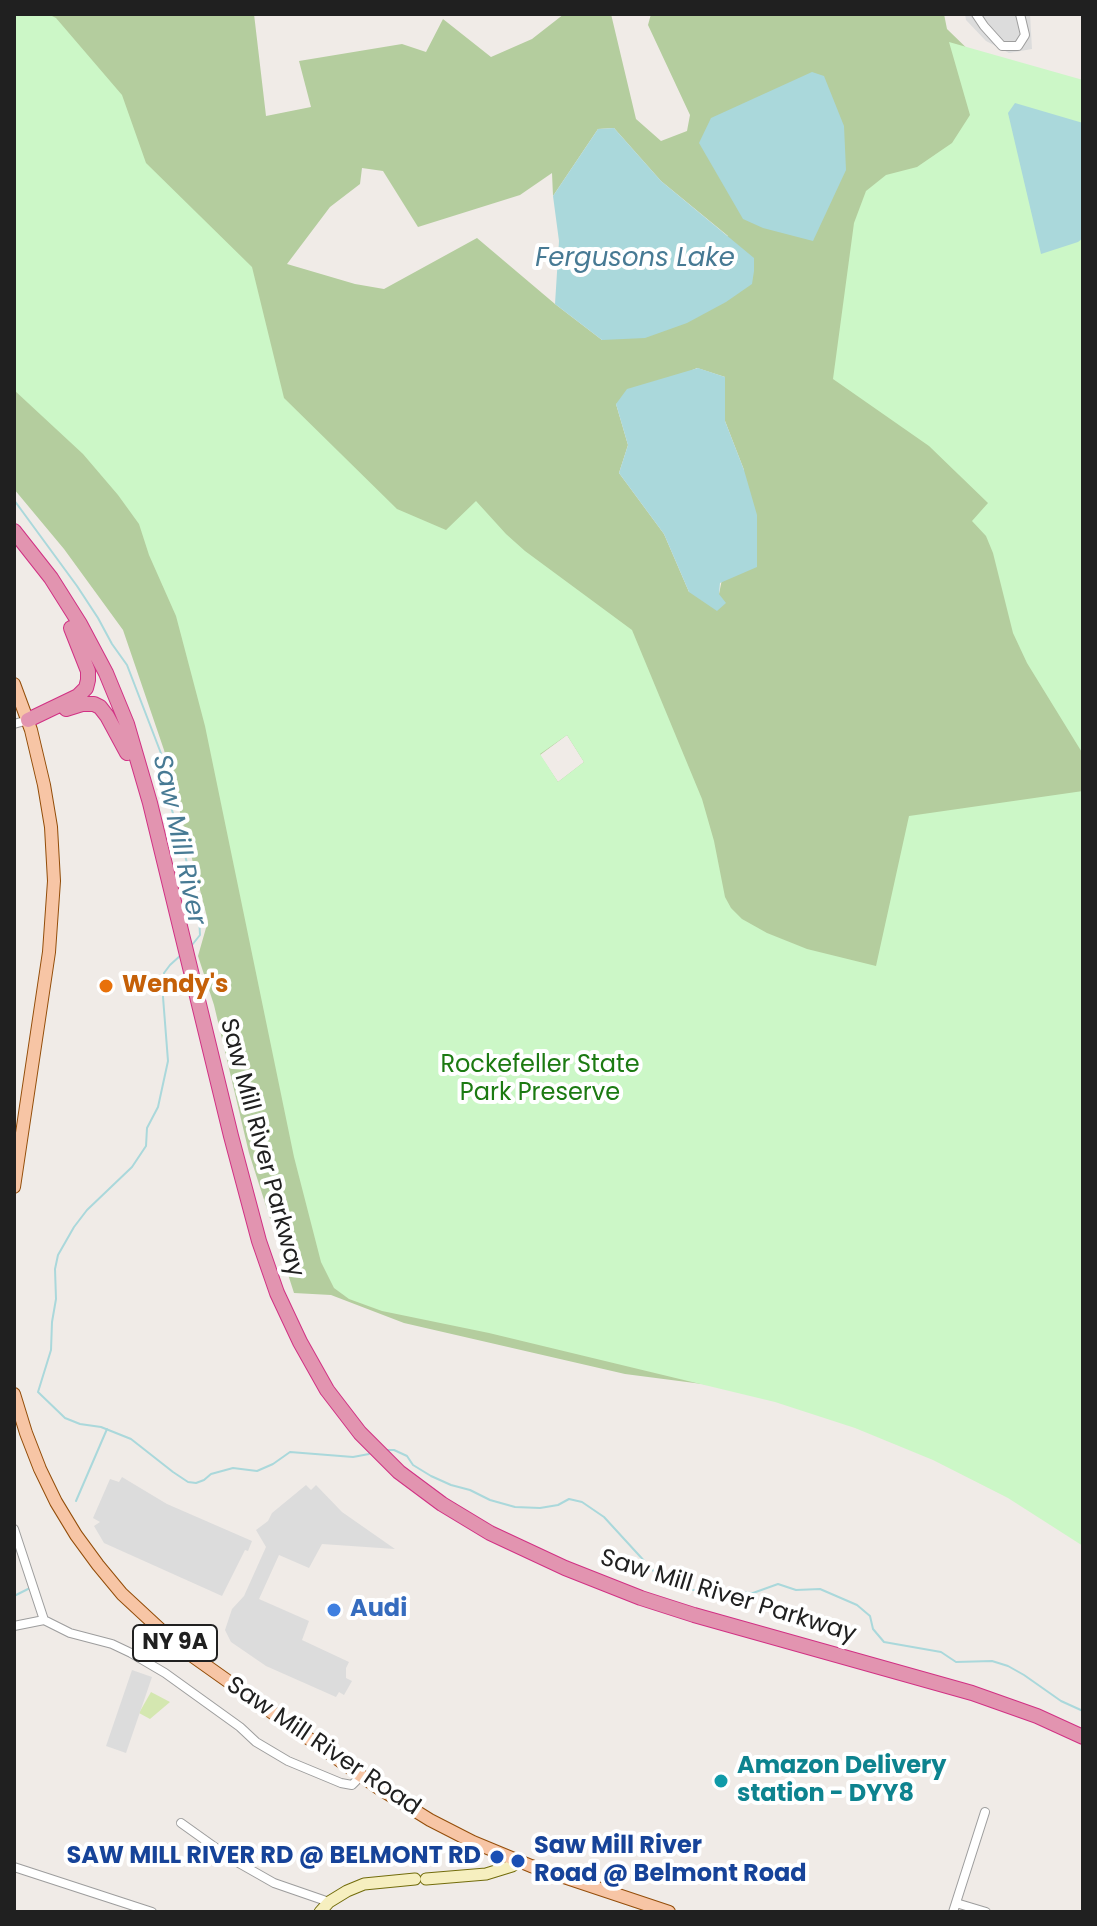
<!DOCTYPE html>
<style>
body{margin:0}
#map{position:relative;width:1097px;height:1926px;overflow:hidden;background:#f0ebe7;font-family:Poppins,sans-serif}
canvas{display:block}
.frame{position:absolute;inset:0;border:16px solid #202020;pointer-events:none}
</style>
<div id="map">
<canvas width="1097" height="1926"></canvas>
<div class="frame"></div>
</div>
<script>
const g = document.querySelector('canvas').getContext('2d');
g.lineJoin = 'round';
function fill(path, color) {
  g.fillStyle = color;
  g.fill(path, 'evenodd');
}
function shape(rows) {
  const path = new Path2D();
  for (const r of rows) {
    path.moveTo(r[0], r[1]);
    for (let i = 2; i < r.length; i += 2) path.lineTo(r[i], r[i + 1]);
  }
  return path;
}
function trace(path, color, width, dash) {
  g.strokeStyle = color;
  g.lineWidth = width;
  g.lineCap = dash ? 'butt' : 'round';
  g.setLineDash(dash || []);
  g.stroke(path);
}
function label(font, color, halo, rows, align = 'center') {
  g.font = font + ' Poppins,sans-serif';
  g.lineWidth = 8;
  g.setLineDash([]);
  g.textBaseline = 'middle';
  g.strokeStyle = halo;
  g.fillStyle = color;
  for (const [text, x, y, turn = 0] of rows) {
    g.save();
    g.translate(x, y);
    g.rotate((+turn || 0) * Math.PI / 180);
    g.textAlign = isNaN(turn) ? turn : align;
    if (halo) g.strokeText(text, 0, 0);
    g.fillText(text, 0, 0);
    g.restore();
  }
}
const grass = shape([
 [151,1692,170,1702,150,1719,139,1713]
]);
const forest = shape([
 [14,14,254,14,266,116,311,107,299,61,402,44,426,52,443,19,491,57,532,39,564,14,611,14,636,119,661,141,687,131,690,115,648,25,651,14,944,14,947,29,980,61,1083,238,1083,1525,787,1395,625,1374,404,1323,331,1295,294,1293,249,1153,214,1005,198,956,208,921,164,750,123,630,64,549,14,489],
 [614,128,661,181,728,236,602,340,555,304,477,238,384,289,355,284,287,264,330,207,360,184,362,168,383,171,418,227,520,195,552,173,553,196,598,129],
 [697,368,725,377,725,421,744,470,719,594,689,592,664,534,619,473,628,445,616,404],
 [567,735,584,762,558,782,540,755]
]);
const park = shape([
 [14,14,48,14,56,18,122,95,146,163,252,267,284,398,397,509,446,530,476,501,506,534,525,551,632,630,702,799,714,841,725,897,731,908,742,919,767,933,807,949,876,966,909,816,1083,791,1083,1546,1008,1498,933,1460,855,1428,775,1402,489,1333,382,1311,349,1299,334,1288,321,1262,294,1157,205,726,176,616,149,555,139,524,118,495,83,454,14,390],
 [567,735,584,762,558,782,540,754],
 [949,42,1083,80,1083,754,1027,663,1013,633,993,553,986,536,972,521,988,503,929,446,833,379,854,223,866,191,886,175,917,167,952,143,970,115]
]);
const parking = shape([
 [965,14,1030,14,1032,49,1009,53,986,41,966,20],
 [122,1477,167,1504,252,1541,248,1551,245,1550,222,1596,104,1543,94,1526,100,1522,93,1518,110,1479,119,1482],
 [306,1485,311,1490,316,1485,342,1512,395,1549,322,1544,309,1568,279,1555,259,1599,309,1621,302,1640,349,1662,346,1668,346,1678,352,1681,344,1695,339,1692,336,1697,266,1666,231,1642,225,1630,232,1609,244,1596,266,1547,256,1530,268,1521,272,1513],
 [132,1670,152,1677,126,1753,106,1746]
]);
const water = shape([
 [812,72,824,76,844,126,846,170,813,241,763,228,743,219,699,143,711,118],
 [1015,103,1083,123,1083,238,1078,242,1041,254,1008,113],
 [614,128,661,181,754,258,754,271,752,284,726,302,687,323,645,338,602,340,555,304,559,241,553,196,598,129],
 [698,368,725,377,725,421,744,470,757,515,757,567,720,583,719,594,726,603,717,611,689,592,664,534,619,473,628,445,616,404,627,389]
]);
const stream = shape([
 [14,500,77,586,98,618,112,644,127,665,162,756,160,772,182,842,199,915,200,935,192,945],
 [181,955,170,965,164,973,163,997,168,1061,158,1107,147,1128,146,1146,132,1167,87,1210,74,1227,58,1255,55,1269,56,1299,52,1322,51,1350,38,1392,65,1418,80,1424,101,1427,131,1439,173,1472,188,1482,196,1483,204,1480,211,1474,233,1468,257,1471,273,1464,290,1452,353,1457,369,1454],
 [387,1450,394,1450,407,1456,413,1465,431,1476,451,1485,470,1490,490,1500,515,1507,540,1508,558,1505,569,1499,582,1502,604,1517,658,1576,678,1588,701,1591,753,1593,778,1584,796,1590,820,1589,857,1605,870,1616,873,1629,884,1642,941,1652,956,1662,992,1661,1008,1666,1024,1675,1061,1701,1083,1711],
 [76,1501,107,1429],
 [14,1596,30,1588]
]);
const street = shape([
 [976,14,984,26,1002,46,1018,46,1025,35,1020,14],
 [14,724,28,720],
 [14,1529,44,1620,70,1633,112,1644,131,1653,165,1673,240,1727,256,1742,288,1761,341,1783,352,1785,361,1776],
 [14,1626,44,1620],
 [181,1823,230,1858,274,1883,329,1902],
 [14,1867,152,1912],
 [956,1903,986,1912],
 [953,1912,985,1812]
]);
const secondary = shape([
 [426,1879,486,1874,512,1866,520,1861],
 [320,1912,329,1902,347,1891,364,1884,415,1879]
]);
const primary = shape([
 [14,684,31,730,44,785,51,827,54,881,49,952,14,1187],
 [14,1394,26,1433,40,1469,56,1502,76,1535,98,1565,122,1594,177,1645,377,1787,430,1820,473,1842,531,1866,669,1912]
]);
const highway = shape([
 [14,531,51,578,80,624,106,673,127,724,150,803,231,1136,259,1241,277,1293,300,1342,327,1390,360,1433,399,1472,442,1504,490,1533,565,1568,641,1598,694,1615,972,1693,1037,1716,1083,1737],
 [66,709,82,704,94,704,100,707,107,716,127,753],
 [28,720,78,696,86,688,88,680,88,671,71,628]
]);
const markers = [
 [106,986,8,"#e8710a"],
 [334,1610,8,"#3f7fe0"],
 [721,1781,8,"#0f9aa8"],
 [497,1857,8,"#1a4fb4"],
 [518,1861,8,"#1a4fb4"]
];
const shields = [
 [175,1643,84]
];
const shieldNames = [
 ["NY 9A",175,1643]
];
const foodNames = [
 ["Wendy's",122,986]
];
const parkNames = [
 ["Rockefeller State",540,1066],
 ["Park Preserve",540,1094]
];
const streetNames = [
 ["Saw Mill River Parkway",261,1148,75],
 ["Saw Mill River Parkway",728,1597,17],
 ["Saw Mill River Road",323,1747,34]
];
const shopNames = [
 ["Audi",350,1610]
];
const cultureNames = [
 ["Amazon Delivery",737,1767],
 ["station - DYY8",737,1795]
];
const transitNames = [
 ["Saw Mill River",534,1847],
 ["Road @ Belmont Road",534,1875],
 ["SAW MILL RIVER RD @ BELMONT RD",481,1857,"right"]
];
const waterNames = [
 ["Fergusons Lake",635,259],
 ["Saw Mill River",178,840,78]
];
fill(grass, '#d4e7b0');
fill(forest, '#b4cd9e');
fill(park, '#ccf7c7');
fill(parking, '#dcdcdc');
fill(water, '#aad8db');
trace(stream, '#aad8db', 2);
trace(street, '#9d9d9d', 10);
trace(secondary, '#726c0b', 13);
trace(primary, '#934d09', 14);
trace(highway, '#d13184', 16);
trace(street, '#fff', 8);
trace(secondary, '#f6efbf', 11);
trace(primary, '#f7c5a5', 12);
trace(highway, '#e294b0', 14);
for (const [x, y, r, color] of markers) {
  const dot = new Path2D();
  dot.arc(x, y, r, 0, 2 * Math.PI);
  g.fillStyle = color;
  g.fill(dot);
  trace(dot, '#fff', 3);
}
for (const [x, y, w] of shields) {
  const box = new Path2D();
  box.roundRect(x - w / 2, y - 18, w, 36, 6);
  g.fillStyle = '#fff';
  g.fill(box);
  trace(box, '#202020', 2);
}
label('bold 22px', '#202020', null, shieldNames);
label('bold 24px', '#c56008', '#fff', foodNames, 'left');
label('24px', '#1c7a12', '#fff', parkNames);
label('24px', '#202020', '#fff', streetNames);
label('bold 24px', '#366cbe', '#fff', shopNames, 'left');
label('bold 24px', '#0d838f', '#fff', cultureNames, 'left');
label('bold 24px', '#164399', '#fff', transitNames, 'left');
label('italic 26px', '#477a94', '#fff', waterNames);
</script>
